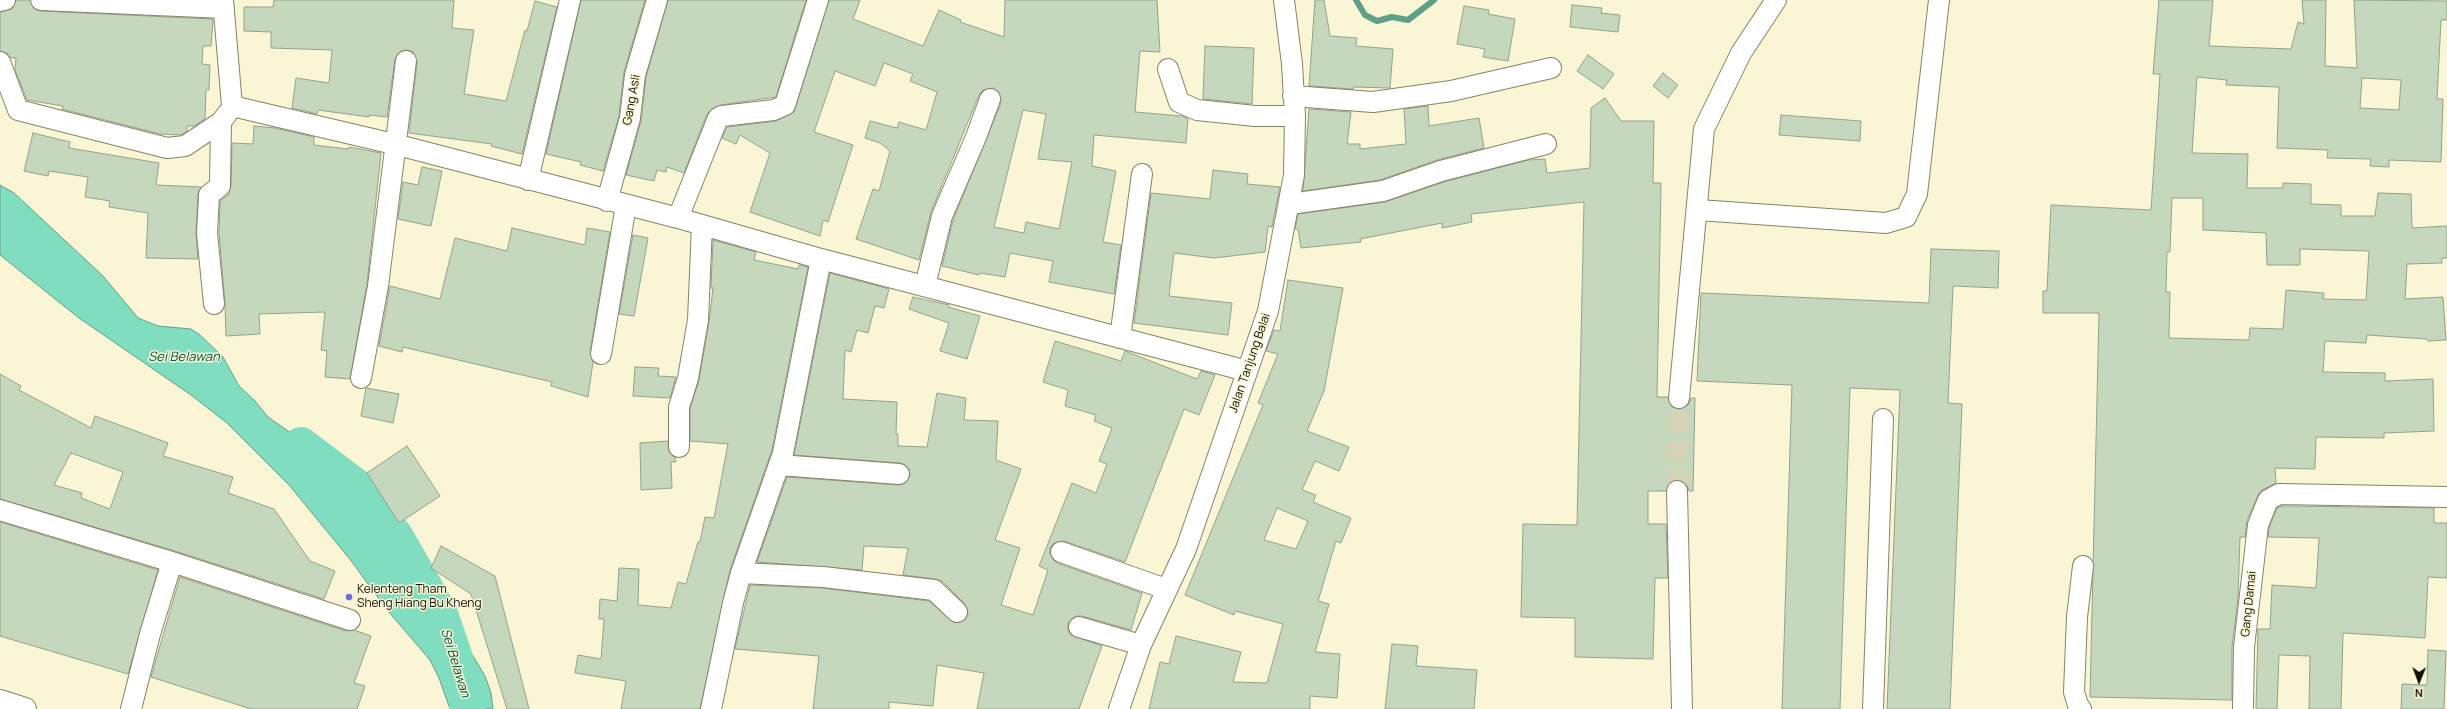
<!DOCTYPE html>
<style>
body{margin:0}
#map{position:relative;width:2447px;height:709px;overflow:hidden;background:#f9f5d5;font-family:Manrope,sans-serif}
canvas{display:block}
.north{position:absolute;left:2399px;top:661px;width:40px;height:40px;-webkit-text-stroke:3px #f9f5d5;paint-order:stroke;rotate:181deg;font-size:11px;font-weight:700;line-height:16px;text-align:center;color:#121006}
.north::after{content:'';display:block;margin:auto;width:14px;height:18px;background:#121006;clip-path:polygon(50% 0,100% 100%,50% 72%,0 100%)}
</style>
<div id="map">
<canvas width="2447" height="709"></canvas>
<div class="north">N</div>
</div>
<script>
const g = document.querySelector('canvas').getContext('2d');
g.lineJoin = 'round';
function fill(path, color) {
  g.fillStyle = color;
  g.fill(path, 'evenodd');
}
function shape(rows) {
  const path = new Path2D();
  for (const r of rows) {
    path.moveTo(r[0], r[1]);
    for (let i = 2; i < r.length; i += 2) path.lineTo(r[i], r[i + 1]);
  }
  return path;
}
function trace(path, color, width, dash) {
  g.strokeStyle = color;
  g.lineWidth = width;
  g.lineCap = dash ? 'butt' : 'round';
  g.setLineDash(dash || []);
  g.stroke(path);
}
function label(font, color, halo, rows, align = 'center') {
  g.font = font + ' Manrope,sans-serif';
  g.lineWidth = 3;
  g.setLineDash([]);
  g.textBaseline = 'middle';
  g.strokeStyle = halo;
  g.fillStyle = color;
  for (const [text, x, y, turn = 0] of rows) {
    g.save();
    g.translate(x, y);
    g.rotate((+turn || 0) * Math.PI / 180);
    g.textAlign = isNaN(turn) ? turn : align;
    if (halo) g.strokeText(text, 0, 0);
    g.fillText(text, 0, 0);
    g.restore();
  }
}
const water = shape([
 [0,185,14,193,103,276,138,318,158,326,191,329,200,335,223,357,239,386,255,401,268,417,322,455,345,480,397,555,457,629,485,676,491,693,493,709,450,709,439,678,430,660,388,611,349,558,289,485,227,423,191,395,79,318,0,255,0,185]
]);
const stream = shape([
 [1356,0,1365,15,1377,21,1392,17,1408,20,1434,0]
]);
const river = shape([
 [301,445,358,488,395,536,440,614,468,696,467,709]
]);
const building = shape([
 [16,0,30,0,35,9,40,11,213,19,211,46,203,46,202,64,210,65,209,90,206,90,205,119,194,126,187,126,187,131,181,135,160,134,62,109,63,106,27,100,15,70,16,58,11,58,7,53,0,51,0,12,12,9,16,0],
 [274,0,454,0,452,28,474,30,464,94,506,101,525,30,527,31,535,1,557,7,522,154,491,146,492,144,409,133,417,62,413,52,408,50,401,51,395,59,387,117,369,115,369,117,318,110,317,114,292,108,296,78,329,83,332,50,271,48,271,32,244,31,244,7,273,7,274,0],
 [581,0,645,0,624,72,619,116,603,171,580,165,581,162,546,154,581,0],
 [668,0,806,0,776,97,721,105,713,108,707,114,684,173,667,167,666,172,657,170,654,181,626,175,641,121,646,77,668,0],
 [829,0,860,0,853,19,923,46,939,10,961,20,960,22,1004,37,1005,0,1157,0,1160,52,1140,51,1135,112,1182,116,1188,119,1186,143,1094,135,1092,166,1116,171,1103,242,1121,245,1114,294,1049,282,1053,261,1010,253,1005,277,980,273,979,275,942,266,953,220,1001,103,999,92,994,88,983,90,979,95,931,212,919,260,856,239,873,189,879,191,890,151,880,143,865,138,870,121,897,128,899,122,926,130,937,92,910,81,913,74,884,63,875,86,835,71,814,132,853,145,828,222,823,220,820,236,750,212,770,153,740,135,736,144,722,138,727,127,776,121,794,112,829,0],
 [1023,110,1046,114,1038,159,1072,162,1059,229,1026,222,1024,233,994,227,1023,110],
 [1315,0,1324,0,1330,36,1357,38,1356,46,1393,49,1390,88,1354,87,1353,89,1309,86,1315,0],
 [2159,0,2213,0,2209,46,2291,49,2298,22,2304,24,2302,0,2326,0,2325,66,2357,68,2354,0,2447,1,2447,20,2441,20,2437,99,2443,99,2441,162,2389,160,2389,167,2370,166,2371,159,2327,158,2328,150,2277,148,2279,87,2226,85,2227,80,2197,77,2192,153,2248,154,2247,188,2283,188,2283,183,2311,184,2311,204,2341,205,2341,216,2375,216,2378,193,2411,194,2412,228,2447,226,2447,258,2442,258,2442,263,2407,264,2405,299,2443,297,2446,340,2428,341,2427,339,2367,335,2366,343,2325,341,2323,372,2385,373,2385,381,2433,379,2434,431,2384,433,2384,438,2316,437,2315,469,2275,468,2276,483,2262,490,2258,495,2247,521,2245,537,2240,537,2238,598,2232,647,2232,700,2090,697,2099,313,2043,313,2043,291,2047,291,2051,205,2151,210,2160,74,2153,74,2159,0],
 [2362,78,2401,80,2399,110,2360,108,2362,78],
 [2172,198,2203,198,2203,230,2266,233,2267,265,2300,265,2300,249,2369,251,2366,300,2323,299,2324,293,2286,290,2283,329,2250,328,2249,340,2169,338,2170,292,2166,292,2167,252,2170,252,2172,198],
 [1572,5,1602,8,1601,13,1620,15,1618,32,1570,27,1572,5],
 [1464,6,1489,10,1488,14,1515,19,1508,61,1483,57,1485,49,1457,44,1464,6],
 [1205,46,1254,48,1252,104,1203,99,1205,46],
 [1588,55,1614,74,1603,89,1577,71,1588,55],
 [1663,73,1678,85,1668,98,1653,86,1663,73],
 [1605,98,1621,121,1654,121,1653,183,1661,183,1657,397,1668,397,1672,407,1678,409,1688,405,1691,398,1695,398,1693,491,1689,491,1687,485,1677,480,1671,481,1666,491,1648,491,1648,524,1666,524,1668,578,1655,578,1653,659,1575,657,1575,618,1521,617,1523,524,1577,525,1584,202,1471,214,1472,222,1442,228,1442,223,1360,239,1361,242,1301,248,1298,229,1295,229,1298,214,1385,202,1444,182,1528,160,1545,159,1547,173,1590,168,1591,108,1605,98],
 [1428,106,1429,126,1479,118,1484,148,1437,160,1380,180,1303,191,1309,109,1351,112,1347,144,1360,144,1360,149,1406,144,1404,109,1428,106],
 [1781,115,1861,121,1860,141,1779,135,1781,115],
 [254,126,275,128,314,137,314,145,348,149,349,147,381,153,367,284,350,379,325,377,327,351,321,350,325,312,259,314,260,334,226,336,225,303,219,233,220,201,228,195,231,186,232,143,253,144,254,126],
 [33,133,70,142,69,148,159,163,156,185,201,187,198,194,196,233,198,259,146,258,148,213,109,207,110,201,85,197,88,177,49,171,48,176,24,171,33,133],
 [422,167,442,171,431,226,398,219,403,182,418,185,422,167],
 [1213,170,1248,174,1247,184,1280,187,1272,227,1268,226,1265,252,1214,258,1174,253,1169,296,1232,303,1228,335,1134,323,1151,193,1210,199,1213,170],
 [512,228,585,245,587,228,610,232,590,352,593,362,588,397,551,386,552,382,403,347,402,352,379,346,390,286,440,299,455,238,507,251,512,228],
 [633,235,648,238,634,316,619,314,633,235],
 [713,240,756,252,754,260,798,269,799,265,808,267,772,450,730,570,700,709,621,709,626,681,575,673,578,655,601,659,604,619,599,619,600,599,617,601,619,568,639,569,638,605,671,608,678,582,686,584,698,542,700,542,705,517,714,518,723,470,728,444,690,441,690,409,699,380,709,322,713,288,711,288,713,240],
 [1931,249,1999,251,1998,288,1953,286,1948,403,1962,404,1950,709,1887,709,1900,390,1850,388,1840,709,1782,709,1792,385,1697,381,1701,293,1929,303,1931,249],
 [830,273,889,289,884,308,875,306,868,333,857,330,851,352,845,350,843,399,897,402,896,434,898,434,898,446,927,447,937,393,966,398,964,420,998,421,996,460,1021,469,995,540,1020,548,1001,605,1033,615,1048,570,1039,566,1072,483,1096,493,1107,464,1099,461,1112,428,1094,421,1096,415,1065,406,1068,390,1043,382,1055,341,1121,361,1125,351,1197,379,1201,371,1215,375,1199,415,1184,409,1125,562,1064,541,1054,543,1050,548,1050,554,1057,563,1142,593,1131,630,1082,616,1076,616,1068,623,1068,630,1071,635,1102,646,1079,709,977,709,984,673,937,665,933,706,889,702,889,709,813,709,819,656,735,649,750,585,822,588,929,601,955,623,965,620,968,615,965,604,942,581,935,579,903,575,908,548,864,546,862,570,757,562,787,477,898,485,904,484,910,475,909,469,900,463,794,455,830,273],
 [1288,280,1343,288,1324,391,1307,431,1349,447,1339,471,1315,461,1302,490,1316,495,1313,502,1351,518,1341,543,1336,541,1318,601,1329,604,1315,652,1340,654,1337,698,1310,696,1310,709,1149,709,1160,662,1169,664,1176,636,1241,652,1233,682,1267,683,1283,624,1235,611,1234,615,1185,595,1263,405,1258,403,1278,354,1266,351,1274,330,1280,331,1288,280],
 [1277,508,1308,521,1296,549,1264,540,1277,508],
 [913,297,949,305,948,307,980,316,967,359,940,351,949,323,909,309,913,297],
 [635,367,659,368,658,376,676,377,670,398,633,396,635,367],
 [0,374,21,386,19,390,91,428,95,416,168,443,163,456,233,477,228,493,274,509,310,561,335,571,324,599,175,551,0,499,0,374],
 [71,453,123,472,110,509,81,498,82,493,54,485,71,453],
 [366,388,399,394,393,423,361,416,366,388],
 [668,441,669,452,675,458,676,462,671,462,672,488,641,490,640,443,668,441],
 [407,446,440,496,399,523,367,473,407,446],
 [2282,506,2434,508,2434,523,2447,523,2447,578,2428,577,2425,638,2343,633,2341,709,2309,709,2310,656,2279,655,2277,709,2256,709,2258,629,2270,629,2272,585,2316,588,2319,538,2268,537,2269,528,2277,508,2282,506],
 [0,522,158,570,128,674,0,636,0,522],
 [441,546,495,576,529,709,507,709,471,594,431,568,441,546],
 [180,577,346,631,354,630,371,636,354,683,365,686,357,709,251,709,151,677,180,577],
 [1392,644,1418,646,1416,666,1477,670,1474,709,1385,709,1392,644],
 [2428,650,2446,651,2444,709,2401,709,2402,684,2427,685,2428,650]
]);
const minorTunnel = shape([
 [1677,491,1679,398]
]);
const minor = shape([
 [41,0,224,8],
 [223,0,232,106,398,145,678,218,821,259,1247,371],
 [0,1,5,0],
 [0,62,18,110,167,148,185,146,221,122],
 [1168,69,1179,102,1197,110,1255,116,1295,116],
 [1293,96,1373,102,1451,91,1551,68],
 [528,180,570,0],
 [607,201,630,118,635,75,657,0],
 [1290,204,1383,191,1441,171,1546,144],
 [1698,210,1886,223,1906,217,1917,194,1939,0],
 [678,218,718,118,722,116,774,110,785,105,818,0],
 [821,259,783,453,741,573,823,577,934,590,957,612],
 [925,286,942,216,976,137,990,99],
 [214,304,207,233,209,195,220,186,221,122,227,114],
 [1120,338,1142,174],
 [601,354,626,205],
 [361,378,378,286,406,61],
 [1679,398,1704,129,1741,53,1776,0],
 [679,447,679,407,688,378,698,320,702,225],
 [779,465,899,474],
 [1677,491,1682,709],
 [0,510,172,562,350,620],
 [1061,552,1166,589],
 [1079,627,1141,645],
 [131,709,150,634,172,562],
 [711,709,733,603,741,573],
 [1119,709,1141,645,1186,549,1268,311,1294,175,1295,116,1292,64,1284,0],
 [1873,709,1883,419],
 [2081,709,2078,705,2074,692,2077,617,2083,566],
 [2243,709,2244,647,2258,525,2268,500,2279,494,2447,497]
]);
const highway = shape([
 [0,701,25,709]
]);
const markers = [
 [349,597,4,"#6670e9"]
];
const streetNames = [
 ["Gang Asli",632,100,-80],
 ["Jalan Tanjung Balai",1250,363,-71],
 ["Gang Damai",2249,604,-84]
];
const poiNames = [
 ["Kelenteng Tham",357,590],
 ["Sheng Hiang Bu Kheng",357,604]
];
const waterNames = [
 ["Sei Belawan",184,357],
 ["Sei Belawan",455,663,73]
];
fill(water, '#81ddbf');
trace(water, '#60a088', 1);
trace(stream, '#60a088', 6);
trace(river, '#81ddbf', 36);
fill(building, '#c5d8bd');
trace(building, '#91a389', 1);
trace(minorTunnel, '#d6d3b6', 20, [20, 10]);
trace(minor, '#878366', 22);
trace(highway, '#878366', 24);
trace(minor, '#fff', 20);
trace(highway, '#fff', 22);
for (const [x, y, r, color] of markers) {
  const dot = new Path2D();
  dot.arc(x, y, r, 0, 2 * Math.PI);
  g.fillStyle = color;
  g.fill(dot);
  trace(dot, '#f9f5d5', 1.5);
}
label('12px', '#121006', '#f9f5d5', streetNames);
label('12px', '#121006', '#f9f5d5', poiNames, 'left');
label('italic 13px', '#035441', '#f9f5d5', waterNames);
</script>
